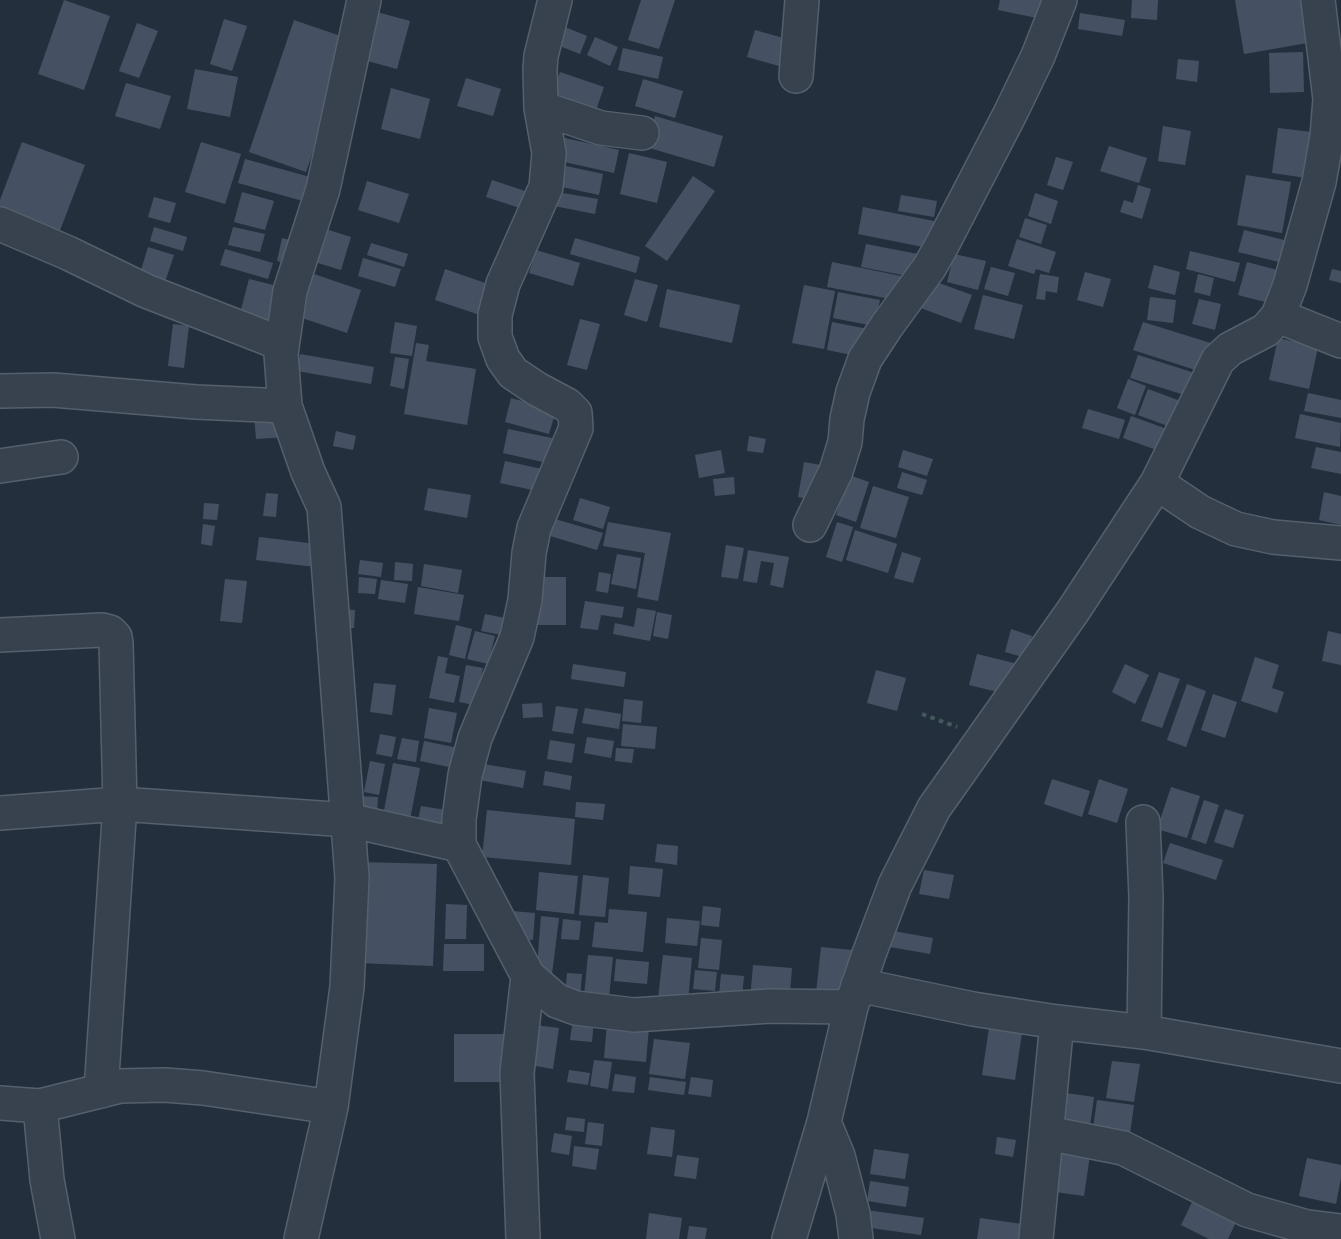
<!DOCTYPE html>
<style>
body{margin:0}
canvas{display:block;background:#242f3e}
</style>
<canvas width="1341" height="1239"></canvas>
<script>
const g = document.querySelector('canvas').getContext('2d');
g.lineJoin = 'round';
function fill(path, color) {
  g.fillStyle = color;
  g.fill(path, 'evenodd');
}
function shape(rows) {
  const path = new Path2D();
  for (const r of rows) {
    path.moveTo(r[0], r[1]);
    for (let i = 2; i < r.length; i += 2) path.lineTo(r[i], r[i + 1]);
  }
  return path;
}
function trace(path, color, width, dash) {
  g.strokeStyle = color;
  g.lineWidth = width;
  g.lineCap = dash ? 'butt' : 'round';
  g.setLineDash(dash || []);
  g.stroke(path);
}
const building = shape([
 [64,0,110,16,84,90,38,74],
 [641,0,675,0,659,49,628,40],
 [1000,0,1041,0,1037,18,998,10],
 [1132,0,1158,0,1157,20,1131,18],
 [1235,0,1306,0,1313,42,1244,54],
 [377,12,410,21,397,69,364,60],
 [1080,13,1125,20,1122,36,1078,29],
 [224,19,247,26,232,71,210,64],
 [294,20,352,40,306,172,249,152],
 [137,23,158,31,139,78,119,71],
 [565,27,587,36,580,54,557,45],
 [755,30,794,41,786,68,747,57],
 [595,37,618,47,610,66,587,55],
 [623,48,663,57,658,79,618,70],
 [1303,52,1304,92,1270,93,1269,53],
 [1178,59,1199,61,1197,82,1176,79],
 [195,69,238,77,230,117,187,109],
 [560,72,604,87,594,116,550,101],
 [466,78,501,89,493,116,457,106],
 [643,79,683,91,675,118,635,106],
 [126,83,171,96,160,129,115,116],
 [391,88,430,99,420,139,381,129],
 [655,116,723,136,714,167,646,147],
 [1163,126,1191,131,1185,165,1158,161],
 [1278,128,1320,133,1314,179,1272,173],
 [556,136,619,150,614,173,551,159],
 [22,142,85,165,56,241,0,220,0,200],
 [201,142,241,154,225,204,185,192],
 [1109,146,1147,158,1139,183,1100,171],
 [629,153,667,162,657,203,620,194],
 [1056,157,1073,162,1063,190,1047,185],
 [245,159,310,177,303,201,238,183],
 [566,166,603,174,599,195,562,187],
 [1246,175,1291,182,1282,233,1237,225],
 [693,176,715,191,667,261,645,246],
 [492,180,531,193,526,210,486,197],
 [367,181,409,194,399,223,358,210],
 [1138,185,1151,189,1142,219,1120,212,1124,200,1133,203],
 [242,192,274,201,265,230,234,222],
 [557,192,598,199,595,214,554,206],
 [1035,193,1058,201,1051,224,1028,216],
 [901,195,937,201,934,217,898,211],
 [154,197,176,203,170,223,148,217],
 [863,207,934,221,928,248,858,234],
 [1025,218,1047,225,1041,244,1019,237],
 [316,226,351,237,341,270,305,259],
 [154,227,187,237,183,251,150,241],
 [233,227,265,234,260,252,228,245],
 [1244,230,1300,244,1295,266,1238,252],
 [282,238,302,243,297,265,277,261],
 [575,238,640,257,636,273,570,254],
 [1017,239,1056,252,1049,273,1036,269,1034,274,1008,266],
 [371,243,408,254,404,267,367,255],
 [866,244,923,255,918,278,861,267],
 [148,247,174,255,163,288,138,280],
 [225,249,273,263,268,279,220,265],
 [536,250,580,263,573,286,529,273],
 [1190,251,1240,263,1235,282,1186,269],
 [954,254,986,261,978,290,947,282],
 [363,258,401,269,395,287,358,276],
 [832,262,901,276,896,300,827,287],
 [1247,262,1285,272,1277,305,1238,295],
 [1154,265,1180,272,1175,295,1148,288],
 [991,267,1015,273,1008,296,984,289],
 [445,269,488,284,477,314,435,300],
 [1332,269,1341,271,1341,283,1329,280],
 [305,271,361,290,347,333,290,314],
 [1085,272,1111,279,1103,307,1077,300],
 [1040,274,1059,277,1057,293,1046,291,1045,300,1036,299],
 [1198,274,1214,278,1210,296,1194,292],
 [249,279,277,286,267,324,239,317],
 [635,279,658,285,647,322,624,315],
 [928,279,972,295,961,323,918,307],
 [804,285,835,291,824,349,792,343],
 [667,289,740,305,732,343,659,327],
 [838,292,880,300,874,326,833,318],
 [983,295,1023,305,1014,339,974,329],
 [1150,297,1176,300,1173,323,1147,320],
 [1199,299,1221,304,1215,330,1192,324],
 [580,319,600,324,587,370,567,365],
 [395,322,417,326,412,356,390,353],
 [832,322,868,329,862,357,827,350],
 [1143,322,1214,344,1205,373,1133,350],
 [173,324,189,326,184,368,168,366],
 [1278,338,1318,347,1309,389,1269,380],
 [416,343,429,345,426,361,476,369,467,425,404,414],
 [300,354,374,367,371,384,297,371],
 [1138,355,1198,374,1191,397,1130,378],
 [395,357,409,359,404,389,390,386],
 [1128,379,1146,386,1135,415,1117,408],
 [1148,389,1186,403,1176,429,1138,415],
 [1308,393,1341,400,1341,418,1304,411],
 [511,398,556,410,549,434,505,422],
 [1088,409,1125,420,1119,439,1082,428],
 [284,413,286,437,256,439,254,415],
 [1300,414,1341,423,1340,447,1295,438],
 [1131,416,1175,432,1168,454,1123,438],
 [508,429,552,438,547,463,503,453],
 [336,431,356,436,353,450,333,446],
 [749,436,766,439,763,453,747,451],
 [1316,447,1341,452,1341,474,1311,468],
 [721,450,725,473,699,478,695,455],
 [903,450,933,459,927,476,898,467],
 [505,461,542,469,537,491,500,483],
 [804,462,821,465,815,500,798,497],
 [902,472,927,480,922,495,897,488],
 [849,475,869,482,856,522,836,515],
 [734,477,735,494,715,496,713,479],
 [873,486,909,497,896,538,860,528],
 [428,488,471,495,467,518,424,510],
 [1324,492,1341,496,1341,525,1319,520],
 [266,493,278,494,276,517,263,516],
 [580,498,610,507,603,529,573,520],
 [204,503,219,504,217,520,203,519],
 [555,519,603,533,597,550,550,536],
 [608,522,671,533,658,601,637,597,645,553,603,546],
 [837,522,853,527,842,562,826,557],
 [203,524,215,526,212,546,201,544],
 [855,530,897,544,888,573,846,560],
 [259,537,317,544,315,567,256,560],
 [726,545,744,548,738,579,721,577],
 [748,550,789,557,783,588,770,585,774,563,761,561,757,583,743,581],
 [902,552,921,558,913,583,894,578],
 [617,554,641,558,636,589,611,584],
 [360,560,383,563,381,577,358,574],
 [395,562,413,564,412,581,394,580],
 [424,564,462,570,458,593,421,586],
 [599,572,611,574,608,593,596,591],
 [359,577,377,579,375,594,358,593],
 [537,577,566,577,566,625,537,625],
 [225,579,247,581,242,623,220,621],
 [381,580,408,584,405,603,378,599],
 [418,587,464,595,459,621,414,614],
 [585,601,624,607,622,618,601,615,598,630,580,628],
 [637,608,656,611,650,641,613,634,615,623,634,627],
 [339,609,355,610,354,628,338,628],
 [657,612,672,615,668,639,653,636],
 [485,614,505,618,501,635,481,631],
 [456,625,472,629,465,659,449,655],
 [1011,629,1032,636,1026,658,1005,652],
 [475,631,495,636,488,664,467,659],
 [1328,631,1341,634,1341,665,1322,661],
 [977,654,1014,663,1006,694,969,685],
 [438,656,448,658,445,673,460,676,454,703,429,698],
 [1255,657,1279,665,1272,688,1284,692,1277,713,1241,701],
 [573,664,626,672,624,687,571,679],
 [1125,664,1149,675,1135,704,1112,692],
 [466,665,483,668,475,705,459,702],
 [876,670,906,678,897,711,867,703],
 [1159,672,1180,679,1162,728,1141,721],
 [374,683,396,685,392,715,370,712],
 [1187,684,1206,691,1186,747,1167,740],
 [1213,694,1237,702,1225,738,1201,730],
 [624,699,643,701,641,723,622,721],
 [542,703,543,717,523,718,522,704],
 [556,706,578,709,573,734,552,731],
 [429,708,457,713,451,743,424,738],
 [585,708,621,714,619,729,582,723],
 [623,724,657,727,655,749,621,746],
 [380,734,396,737,392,757,376,754],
 [587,737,614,741,611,758,584,753],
 [402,738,419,741,416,762,397,759],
 [550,740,575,744,572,763,547,759],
 [424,741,458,748,454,768,420,761],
 [616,748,634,749,632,763,615,761],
 [370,761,385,764,379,795,364,792],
 [393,763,420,768,409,825,382,821],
 [477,763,526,771,523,788,474,779],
 [545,771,572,776,570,790,543,785],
 [1052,779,1090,791,1082,817,1044,804],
 [1099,779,1128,789,1117,823,1088,814],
 [1171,787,1200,796,1187,838,1157,829],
 [357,796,378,797,377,817,357,817],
 [1204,800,1219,805,1206,844,1191,839],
 [576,802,605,804,603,820,575,817],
 [421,806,446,810,442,833,416,829],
 [1225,809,1244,815,1233,848,1214,842],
 [487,810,575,819,571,865,482,857],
 [1170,843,1223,860,1216,880,1163,863],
 [657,844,678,846,677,865,655,862],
 [361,862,437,864,433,966,357,963],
 [630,866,663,869,660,897,628,894],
 [924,870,954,875,949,899,919,894],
 [539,872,578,876,574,914,536,910],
 [583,875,609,878,605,917,579,915],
 [446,904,467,905,466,939,445,939],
 [703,906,721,908,719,927,701,925],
 [609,909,647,912,643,952,592,947,595,922,608,923],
 [512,911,535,913,533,940,509,938],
 [541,916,559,918,551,982,536,980],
 [667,918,700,921,697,946,665,943],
 [563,919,581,921,579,940,561,939],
 [893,931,933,938,930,954,890,947],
 [701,938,722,940,719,970,698,968],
 [444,944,484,944,484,971,443,971],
 [821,947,853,950,849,996,816,993],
 [588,955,613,957,609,997,584,996],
 [663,955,692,958,688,1001,658,998],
 [616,959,649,962,647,984,614,981],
 [753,965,792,968,789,1004,750,1000],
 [695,970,717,972,715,991,693,989],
 [567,973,582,974,580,998,565,996],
 [721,974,744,976,742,997,719,995],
 [573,1018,594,1019,592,1042,570,1040],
 [607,1023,649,1027,646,1062,604,1058],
 [535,1025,559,1028,553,1069,530,1065],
 [989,1028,1022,1033,1015,1080,982,1075],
 [454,1034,513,1034,513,1082,454,1082],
 [654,1039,690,1043,685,1079,649,1074],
 [594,1060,612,1062,608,1089,590,1086],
 [1112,1061,1140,1064,1134,1102,1106,1098],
 [569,1070,590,1073,588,1085,567,1082],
 [615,1074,636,1077,634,1093,612,1091],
 [650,1077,686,1082,684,1095,648,1090],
 [691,1077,713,1080,711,1097,688,1094],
 [1059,1092,1094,1097,1090,1126,1055,1121],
 [1097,1100,1134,1105,1130,1134,1093,1129],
 [567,1117,585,1119,584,1132,565,1130],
 [588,1122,604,1124,602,1146,585,1144],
 [651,1127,675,1130,672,1157,647,1154],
 [554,1133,572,1136,569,1155,551,1152],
 [997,1137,1016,1140,1013,1157,995,1154],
 [574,1146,599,1149,596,1170,572,1166],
 [874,1149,909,1154,905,1179,870,1174],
 [1061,1151,1090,1155,1084,1196,1055,1192],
 [677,1155,699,1158,696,1179,674,1176],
 [1307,1158,1341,1165,1341,1178,1336,1204,1299,1196],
 [870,1181,909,1187,906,1207,867,1201],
 [1194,1198,1237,1220,1228,1239,1209,1239,1181,1225],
 [859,1209,924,1218,921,1235,857,1226],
 [649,1213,682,1218,679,1239,646,1239],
 [980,1218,1022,1224,1020,1239,977,1239],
 [689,1226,707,1228,705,1239,687,1239]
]);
const path = shape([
 [922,714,957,727]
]);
const minor = shape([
 [555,0,541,56,540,69,541,108,549,153,546,187,503,284,495,315,495,337,503,359,513,373,537,389,567,405,575,413,576,428,534,528,529,553,525,600,517,637,475,738,465,775,459,819,459,845,528,976,557,1001,576,1008,634,1015,770,1006,851,1007],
 [796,76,802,0],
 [541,108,601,128,642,133],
 [0,224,68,253,146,291,282,344],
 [1278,316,1341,341],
 [0,391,53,390,196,402,285,406],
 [0,466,61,457],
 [1157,483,1200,512,1236,529,1273,537,1341,543],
 [810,525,836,471,845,442,847,419,853,392,865,359,886,327,929,268,941,247,1011,112,1038,56,1060,0],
 [0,635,102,630,110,632,115,637,116,643,120,804,101,1091],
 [0,813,120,804,348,820,459,845],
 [1143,822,1146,897,1144,1032],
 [858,985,973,1009,1057,1022,1144,1032,1341,1066],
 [0,1103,40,1106,120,1086,165,1085,203,1088,331,1107],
 [40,1106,47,1180,58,1239],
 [1047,1133,1123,1148,1247,1210,1307,1227,1341,1231],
 [301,1239,331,1107,347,987,352,878,324,507,308,472,285,406,281,354,290,291,323,189,364,0],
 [523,1239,517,1073,528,976],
 [789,1239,824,1122],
 [856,1239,853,1214,838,1156,824,1122,851,1007,869,954,895,885,934,808,1073,611,1157,483,1218,360,1230,349,1266,330,1278,316,1290,285,1319,182,1327,137,1330,99,1318,0],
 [1036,1239,1057,1022]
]);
fill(building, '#455162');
trace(minor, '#565f6c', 36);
trace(path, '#44595c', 4, [4.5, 4.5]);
trace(minor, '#38414e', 33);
</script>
